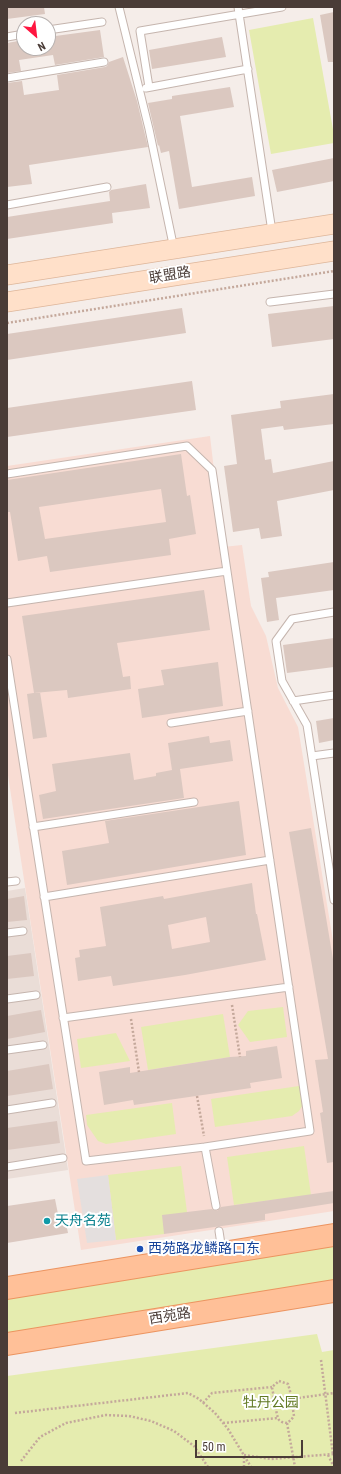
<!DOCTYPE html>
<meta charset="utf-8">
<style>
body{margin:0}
#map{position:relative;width:341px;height:1474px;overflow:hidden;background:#f5ede9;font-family:"Roboto Condensed",sans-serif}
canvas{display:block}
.frame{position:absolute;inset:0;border:8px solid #4a3c37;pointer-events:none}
.north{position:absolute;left:16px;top:16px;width:40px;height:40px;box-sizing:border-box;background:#fff;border:1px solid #b7b1af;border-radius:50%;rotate:152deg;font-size:11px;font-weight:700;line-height:16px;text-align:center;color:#4a3c37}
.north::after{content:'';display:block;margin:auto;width:14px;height:18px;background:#ff1640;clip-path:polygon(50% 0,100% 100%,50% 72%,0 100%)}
.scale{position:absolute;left:195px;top:1440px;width:108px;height:18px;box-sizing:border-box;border:2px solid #4a3c37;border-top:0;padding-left:5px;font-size:12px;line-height:14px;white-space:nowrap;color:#4a3c37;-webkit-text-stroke:3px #fff;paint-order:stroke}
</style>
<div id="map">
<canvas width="341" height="1474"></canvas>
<div class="frame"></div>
<div class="north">N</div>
<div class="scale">50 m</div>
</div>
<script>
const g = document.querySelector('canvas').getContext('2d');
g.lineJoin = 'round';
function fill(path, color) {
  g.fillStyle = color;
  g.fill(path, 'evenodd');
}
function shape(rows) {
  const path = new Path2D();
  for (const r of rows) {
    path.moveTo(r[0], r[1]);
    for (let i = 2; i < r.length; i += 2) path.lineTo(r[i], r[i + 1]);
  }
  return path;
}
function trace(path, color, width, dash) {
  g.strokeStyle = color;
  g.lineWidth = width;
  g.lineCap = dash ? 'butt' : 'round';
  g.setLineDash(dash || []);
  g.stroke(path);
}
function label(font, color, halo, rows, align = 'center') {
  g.font = font + ' "Roboto Condensed","Noto Sans SC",sans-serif';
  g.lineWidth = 4;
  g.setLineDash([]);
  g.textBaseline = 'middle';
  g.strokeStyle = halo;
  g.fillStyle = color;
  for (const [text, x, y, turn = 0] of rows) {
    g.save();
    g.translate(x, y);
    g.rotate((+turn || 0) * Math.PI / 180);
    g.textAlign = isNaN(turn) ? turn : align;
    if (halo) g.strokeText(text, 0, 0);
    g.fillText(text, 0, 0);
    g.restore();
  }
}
const residential = shape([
 [25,888,68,1170,7,1179,7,891]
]);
const commercial = shape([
 [210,436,223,547,242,545,251,606,266,636,278,688,298,727,334,947,334,1211,81,1250,7,769,7,466]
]);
const green = shape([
 [313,18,334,135,334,143,271,154,249,30],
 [283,1007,287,1037,250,1042,238,1025,248,1011],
 [223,1014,230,1057,148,1070,141,1027],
 [116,1033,130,1061,81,1068,77,1039],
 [299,1086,304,1095,304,1103,299,1111,292,1116,215,1127,211,1099],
 [172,1103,176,1134,106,1144,98,1141,87,1125,86,1115],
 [304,1146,311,1195,234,1205,227,1157],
 [181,1166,187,1212,164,1234,116,1240,108,1175],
 [334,1245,334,1282,7,1335,7,1294],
 [317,1334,322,1352,334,1350,334,1467,7,1467,7,1376]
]);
const parking = shape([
 [108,1175,116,1240,87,1243,77,1179]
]);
const building = shape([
 [7,7,44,7,45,14,7,19],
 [334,12,334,62,328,62,320,15],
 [100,30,104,57,55,65,53,55,19,60,21,71,7,73,7,43,24,40,24,48,48,48,48,37],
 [222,37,226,57,152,69,149,50],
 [123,57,137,101,148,147,29,165,32,184,7,187,7,83,22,81,24,95,59,90,57,75,105,67,107,66,109,62],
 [230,87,234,107,180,116,192,187,252,177,255,196,179,209,169,151,161,153,159,145,158,146,148,103,172,99,172,96],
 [334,158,334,181,277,192,272,170],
 [146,184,150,208,112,213,113,223,7,239,7,217,110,201,109,192,111,190],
 [334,306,334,339,272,347,268,314],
 [182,308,186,333,7,360,7,334],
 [192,381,196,410,7,437,7,408],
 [334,394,334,424,284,430,283,426,261,429,265,460,271,459,273,473,334,461,334,490,277,501,282,536,261,539,259,528,233,532,224,466,237,464,231,415,281,408,280,401],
 [181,454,187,496,190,495,196,534,169,539,171,555,50,572,47,556,18,561,10,512,7,512,7,480],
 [161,489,166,522,45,539,39,507],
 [334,562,334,590,276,598,279,620,267,622,261,578,269,577,268,572],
 [204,590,210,630,117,643,123,677,130,676,131,689,68,698,67,690,34,693,22,616],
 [334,638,334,667,287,673,283,645],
 [218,662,223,706,142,718,138,689,164,685,161,670],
 [40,692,47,737,33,739,27,694],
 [334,718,334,740,319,743,316,721],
 [209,736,210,743,230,740,233,761,180,769,184,798,43,819,39,795,56,791,52,764,130,753,134,780,156,776,156,773,172,770,168,743],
 [239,801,246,855,67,885,62,851,109,843,105,821],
 [311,828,334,965,334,1162,327,1163,320,1113,323,1112,315,1060,328,1059,289,832],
 [252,883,256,914,257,914,266,960,185,975,113,986,111,976,78,981,75,958,80,957,79,950,106,946,100,907,163,896,164,899],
 [206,917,210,942,172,949,168,925],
 [24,896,27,920,7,922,7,899],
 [31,953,34,976,7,979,7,956],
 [41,1010,45,1032,7,1039,7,1016],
 [277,1046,282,1078,250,1083,251,1088,134,1105,133,1100,104,1105,99,1072,130,1067,130,1073,230,1057,246,1056,246,1051],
 [49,1064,53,1089,7,1096,7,1071],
 [57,1121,60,1143,7,1150,7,1128],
 [334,1191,334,1203,265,1214,265,1220,164,1234,162,1215,212,1209,217,1211,221,1207],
 [55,1199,59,1219,65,1218,68,1233,7,1243,7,1206]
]);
const path = shape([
 [7,323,334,271],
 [232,1005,240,1057],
 [131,1019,139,1072],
 [197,1096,204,1136],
 [321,1360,333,1455],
 [279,1381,288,1384,290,1391,294,1416,291,1420,287,1423,282,1422,279,1420,277,1415,272,1387,279,1381],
 [291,1399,334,1393],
 [203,1403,212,1393,272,1387],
 [15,1413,188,1393,199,1399,215,1413,228,1429,251,1467],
 [223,1423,278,1418],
 [287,1423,295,1467],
 [328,1455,334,1467],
 [21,1461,40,1437,66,1423,106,1415,129,1416,151,1421,174,1431,194,1446,208,1467],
 [244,1467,244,1455,271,1459,334,1454]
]);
const lane = shape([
 [119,7,149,129,174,249],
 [238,7,271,225,274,233],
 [48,30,102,22],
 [7,37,24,34],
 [7,78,104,62],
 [149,87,140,31,282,7],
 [146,88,248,69],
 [7,205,107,187],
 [270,302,334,294],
 [7,474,187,446,212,470,310,1131,205,1147,86,1161,7,659],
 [7,603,227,571],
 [334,612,292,619,276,641,282,681,307,725,334,900],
 [293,701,334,695],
 [171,723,248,711],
 [312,756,334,753],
 [33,827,194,802],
 [7,882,16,881],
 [44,897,270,860],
 [7,933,23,931],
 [7,999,36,995],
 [63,1018,289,987],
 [7,1050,43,1045],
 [7,1110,52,1103],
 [205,1147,216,1206],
 [7,1167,63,1158],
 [219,1231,222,1251]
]);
const secondary = shape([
 [7,275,334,224],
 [7,302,334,251]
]);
const primary = shape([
 [7,1288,334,1235],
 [7,1344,334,1291]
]);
const markers = [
 [47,1221,4,"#0f9aa8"],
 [140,1249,4,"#1a4fb4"]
];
const streetNames = [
 ["联盟路",170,276,-9],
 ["西苑路",170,1317,-9]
];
const cultureNames = [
 ["天舟名苑",55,1221]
];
const transitNames = [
 ["西苑路龙鳞路口东",148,1249]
];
const parkNames = [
 ["牡丹公园",271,1403]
];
fill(residential, '#eaddd7');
fill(commercial, '#f8dcd3');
fill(green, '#e5ecaf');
fill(parking, '#e4dfde');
fill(building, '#dbc8c0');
trace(lane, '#c5b5ae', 9);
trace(secondary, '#deb69a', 21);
trace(primary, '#ec9460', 24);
trace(path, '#c4a89b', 2.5, [2, 2]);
trace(lane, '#fff', 7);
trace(secondary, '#ffe0c9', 19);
trace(primary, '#ffc098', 22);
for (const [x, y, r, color] of markers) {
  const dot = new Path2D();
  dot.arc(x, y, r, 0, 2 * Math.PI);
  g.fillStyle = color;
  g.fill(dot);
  trace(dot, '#fff', 1.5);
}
label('14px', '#4a3c37', '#fff', streetNames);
label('14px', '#0d838f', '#fff', cultureNames, 'left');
label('14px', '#164399', '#fff', transitNames, 'left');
label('14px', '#627a24', '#fff', parkNames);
</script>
